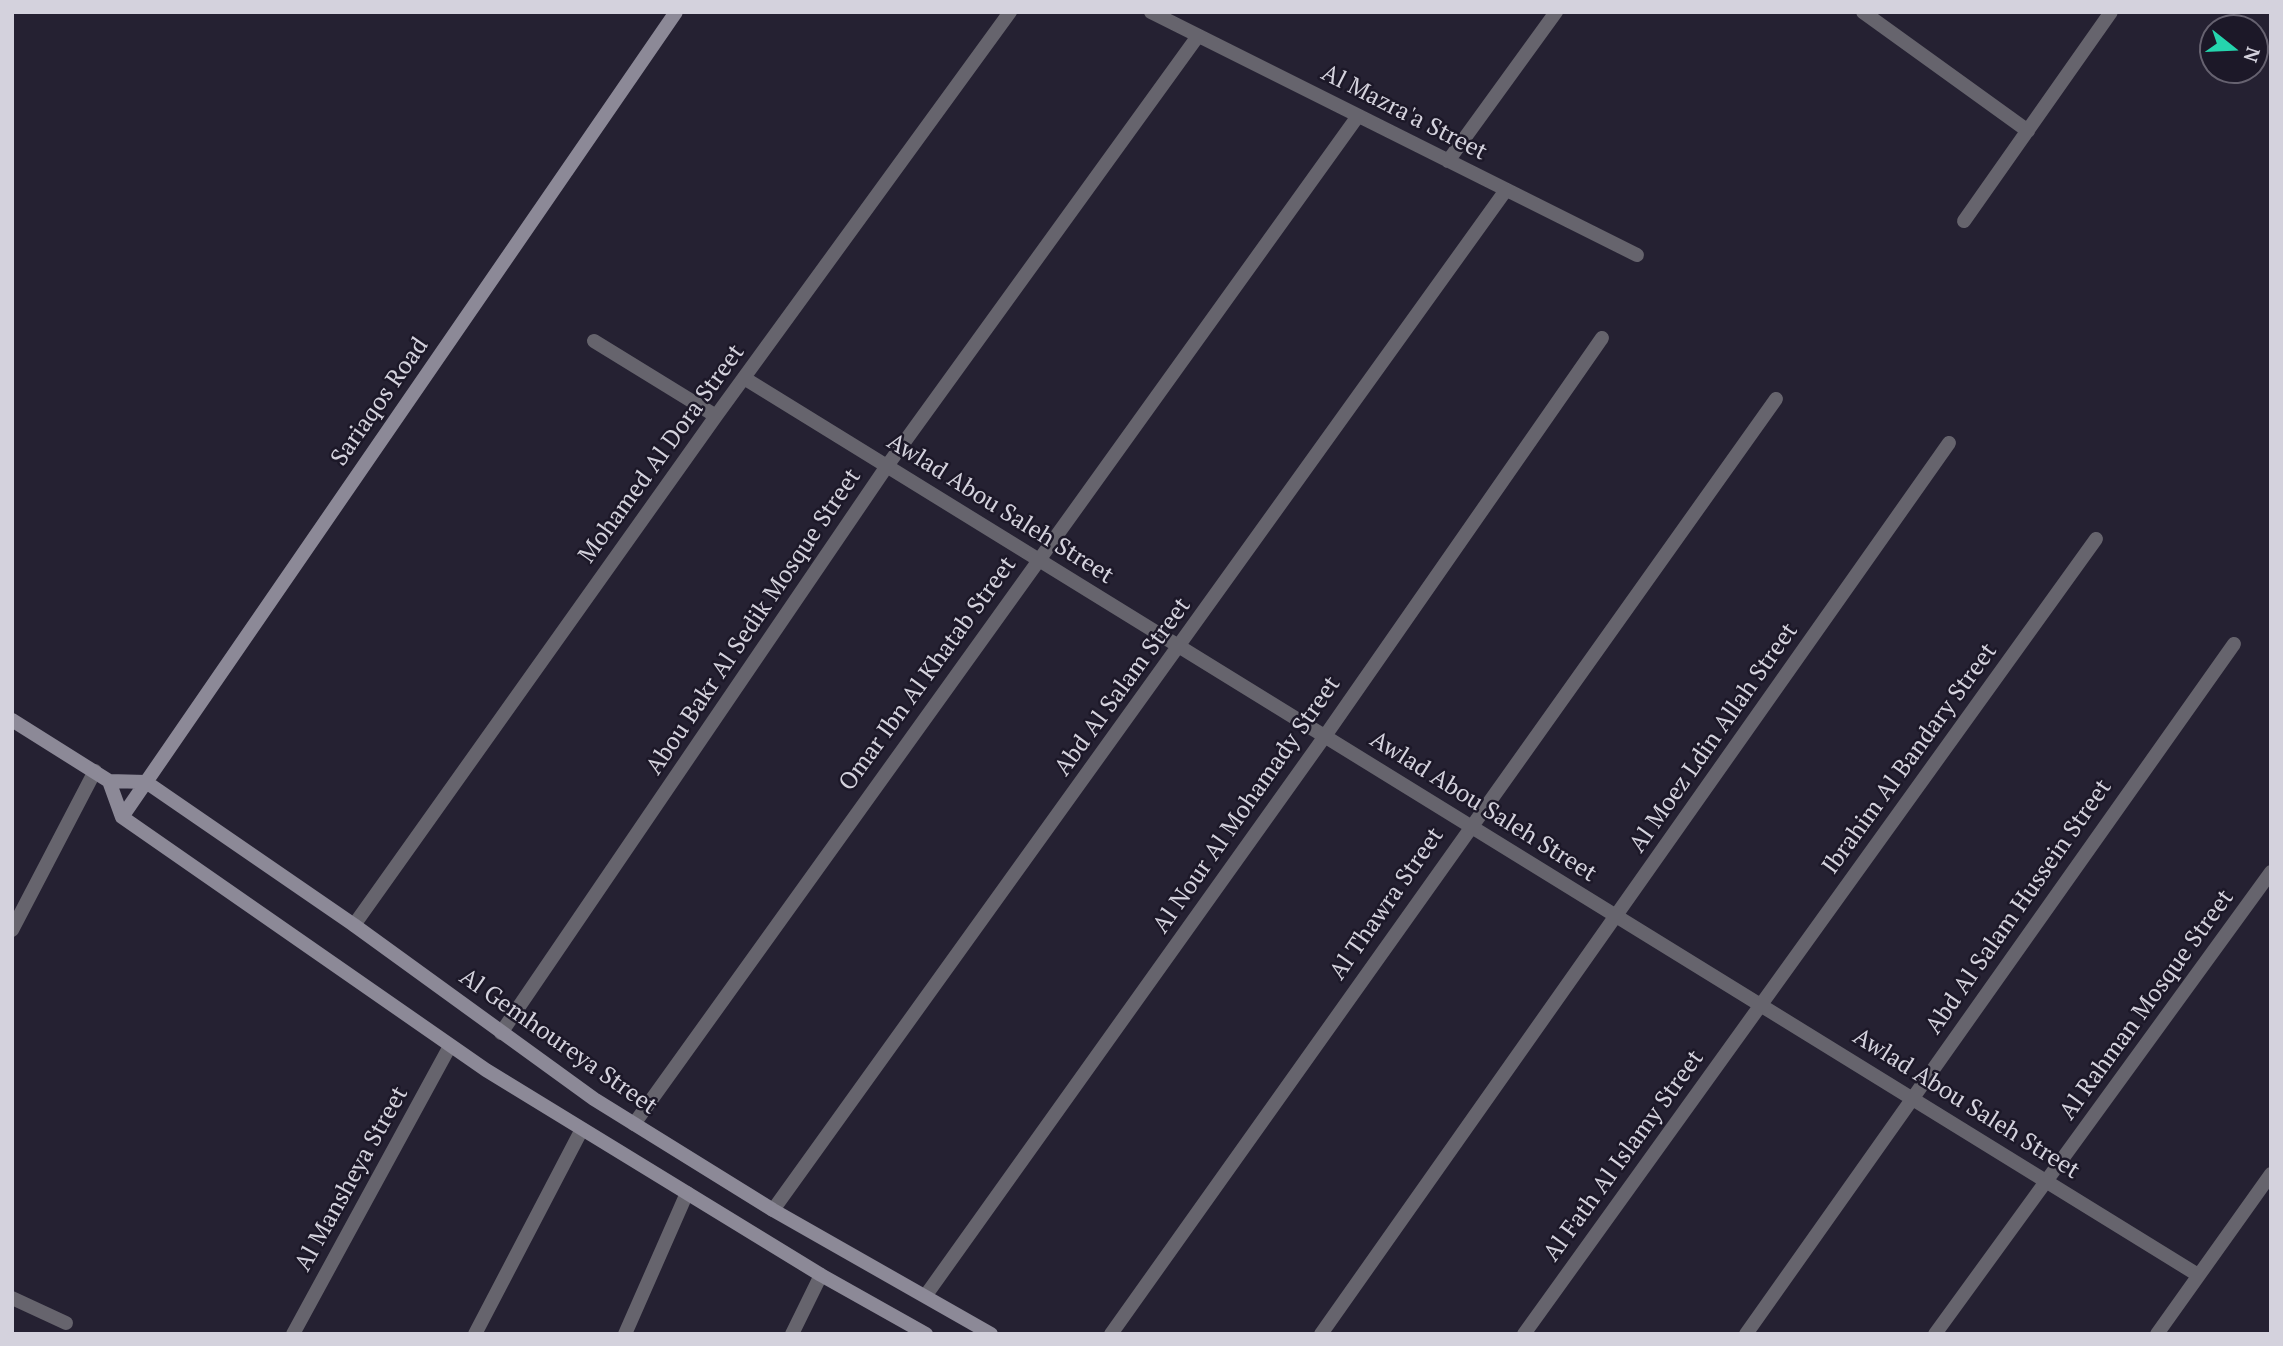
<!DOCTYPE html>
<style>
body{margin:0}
#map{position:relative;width:2283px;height:1346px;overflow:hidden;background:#252132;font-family:"PT Serif",serif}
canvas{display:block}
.frame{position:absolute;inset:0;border:14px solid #d4d2dd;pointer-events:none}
.north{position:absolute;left:2199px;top:14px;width:70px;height:70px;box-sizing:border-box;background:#1c1828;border:2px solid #666270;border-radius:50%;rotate:108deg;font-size:19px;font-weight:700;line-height:28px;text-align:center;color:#d4d2dd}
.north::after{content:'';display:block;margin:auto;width:24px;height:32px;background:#25d5ae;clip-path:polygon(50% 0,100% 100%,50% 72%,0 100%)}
</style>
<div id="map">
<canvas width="2283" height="1346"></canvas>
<div class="frame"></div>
<div class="north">N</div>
</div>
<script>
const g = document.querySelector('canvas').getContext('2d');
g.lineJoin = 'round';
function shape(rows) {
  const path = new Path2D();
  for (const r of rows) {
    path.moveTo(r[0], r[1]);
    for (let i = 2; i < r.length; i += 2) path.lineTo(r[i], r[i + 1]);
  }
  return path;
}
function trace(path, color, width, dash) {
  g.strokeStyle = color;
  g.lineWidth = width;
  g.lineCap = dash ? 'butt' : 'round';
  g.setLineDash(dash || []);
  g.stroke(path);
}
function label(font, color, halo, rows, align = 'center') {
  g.font = font + ' "PT Serif",serif';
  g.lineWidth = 5;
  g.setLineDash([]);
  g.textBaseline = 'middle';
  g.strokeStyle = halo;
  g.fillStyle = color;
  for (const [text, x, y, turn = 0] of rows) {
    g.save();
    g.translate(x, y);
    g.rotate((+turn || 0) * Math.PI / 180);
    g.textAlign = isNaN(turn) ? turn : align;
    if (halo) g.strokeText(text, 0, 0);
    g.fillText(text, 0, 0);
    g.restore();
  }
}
const street = shape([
 [1151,12,1637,255],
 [1863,12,2028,131],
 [1448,161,1556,12],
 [1964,221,2111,12],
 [594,341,716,416],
 [744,378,2198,1275],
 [354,925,716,416,1010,12],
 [12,930,95,771],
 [501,1033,887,466,1198,36],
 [634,1124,1358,116],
 [773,1210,1506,190],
 [926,1295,1325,736,1602,338],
 [12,1298,66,1323],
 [293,1334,450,1046],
 [475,1334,581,1131],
 [625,1334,687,1193],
 [792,1334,821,1275],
 [1111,1334,1776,399],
 [1321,1334,1949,443],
 [1524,1334,2096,539],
 [1746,1334,2234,644],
 [1935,1334,2271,872],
 [2157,1334,2271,1174]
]);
const secondary = shape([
 [12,720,109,781,146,782,354,925,594,1099,773,1210,991,1334],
 [109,781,122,817,486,1070,821,1275,926,1334],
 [122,817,676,12]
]);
const streetNames = [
 ["Al Mazra'a Street",1404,113,27],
 ["Sariaqos Road",380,402,-55],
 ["Mohamed Al Dora Street",662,454,-54],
 ["Awlad Abou Saleh Street",1000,509,32],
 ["Abou Bakr Al Sedik Mosque Street",754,622,-56],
 ["Omar Ibn Al Khatab Street",928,674,-54],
 ["Abd Al Salam Street",1123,687,-54],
 ["Al Moez Ldin Allah Street",1714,738,-55],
 ["Ibrahim Al Bandary Street",1910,759,-54],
 ["Al Nour Al Mohamady Street",1247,805,-55],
 ["Awlad Abou Saleh Street",1483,807,32],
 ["Al Thawra Street",1387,904,-55],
 ["Abd Al Salam Hussein Street",2019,907,-55],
 ["Al Rahman Mosque Street",2147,1005,-54],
 ["Al Gemhoureya Street",558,1042,35],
 ["Awlad Abou Saleh Street",1966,1104,32],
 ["Al Fath Al Islamy Street",1624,1156,-54],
 ["Al Mansheya Street",352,1179,-61]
];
trace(street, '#66646d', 14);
trace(secondary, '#8c8997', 14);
label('24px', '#d4d2dd', '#1c1828', streetNames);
</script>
